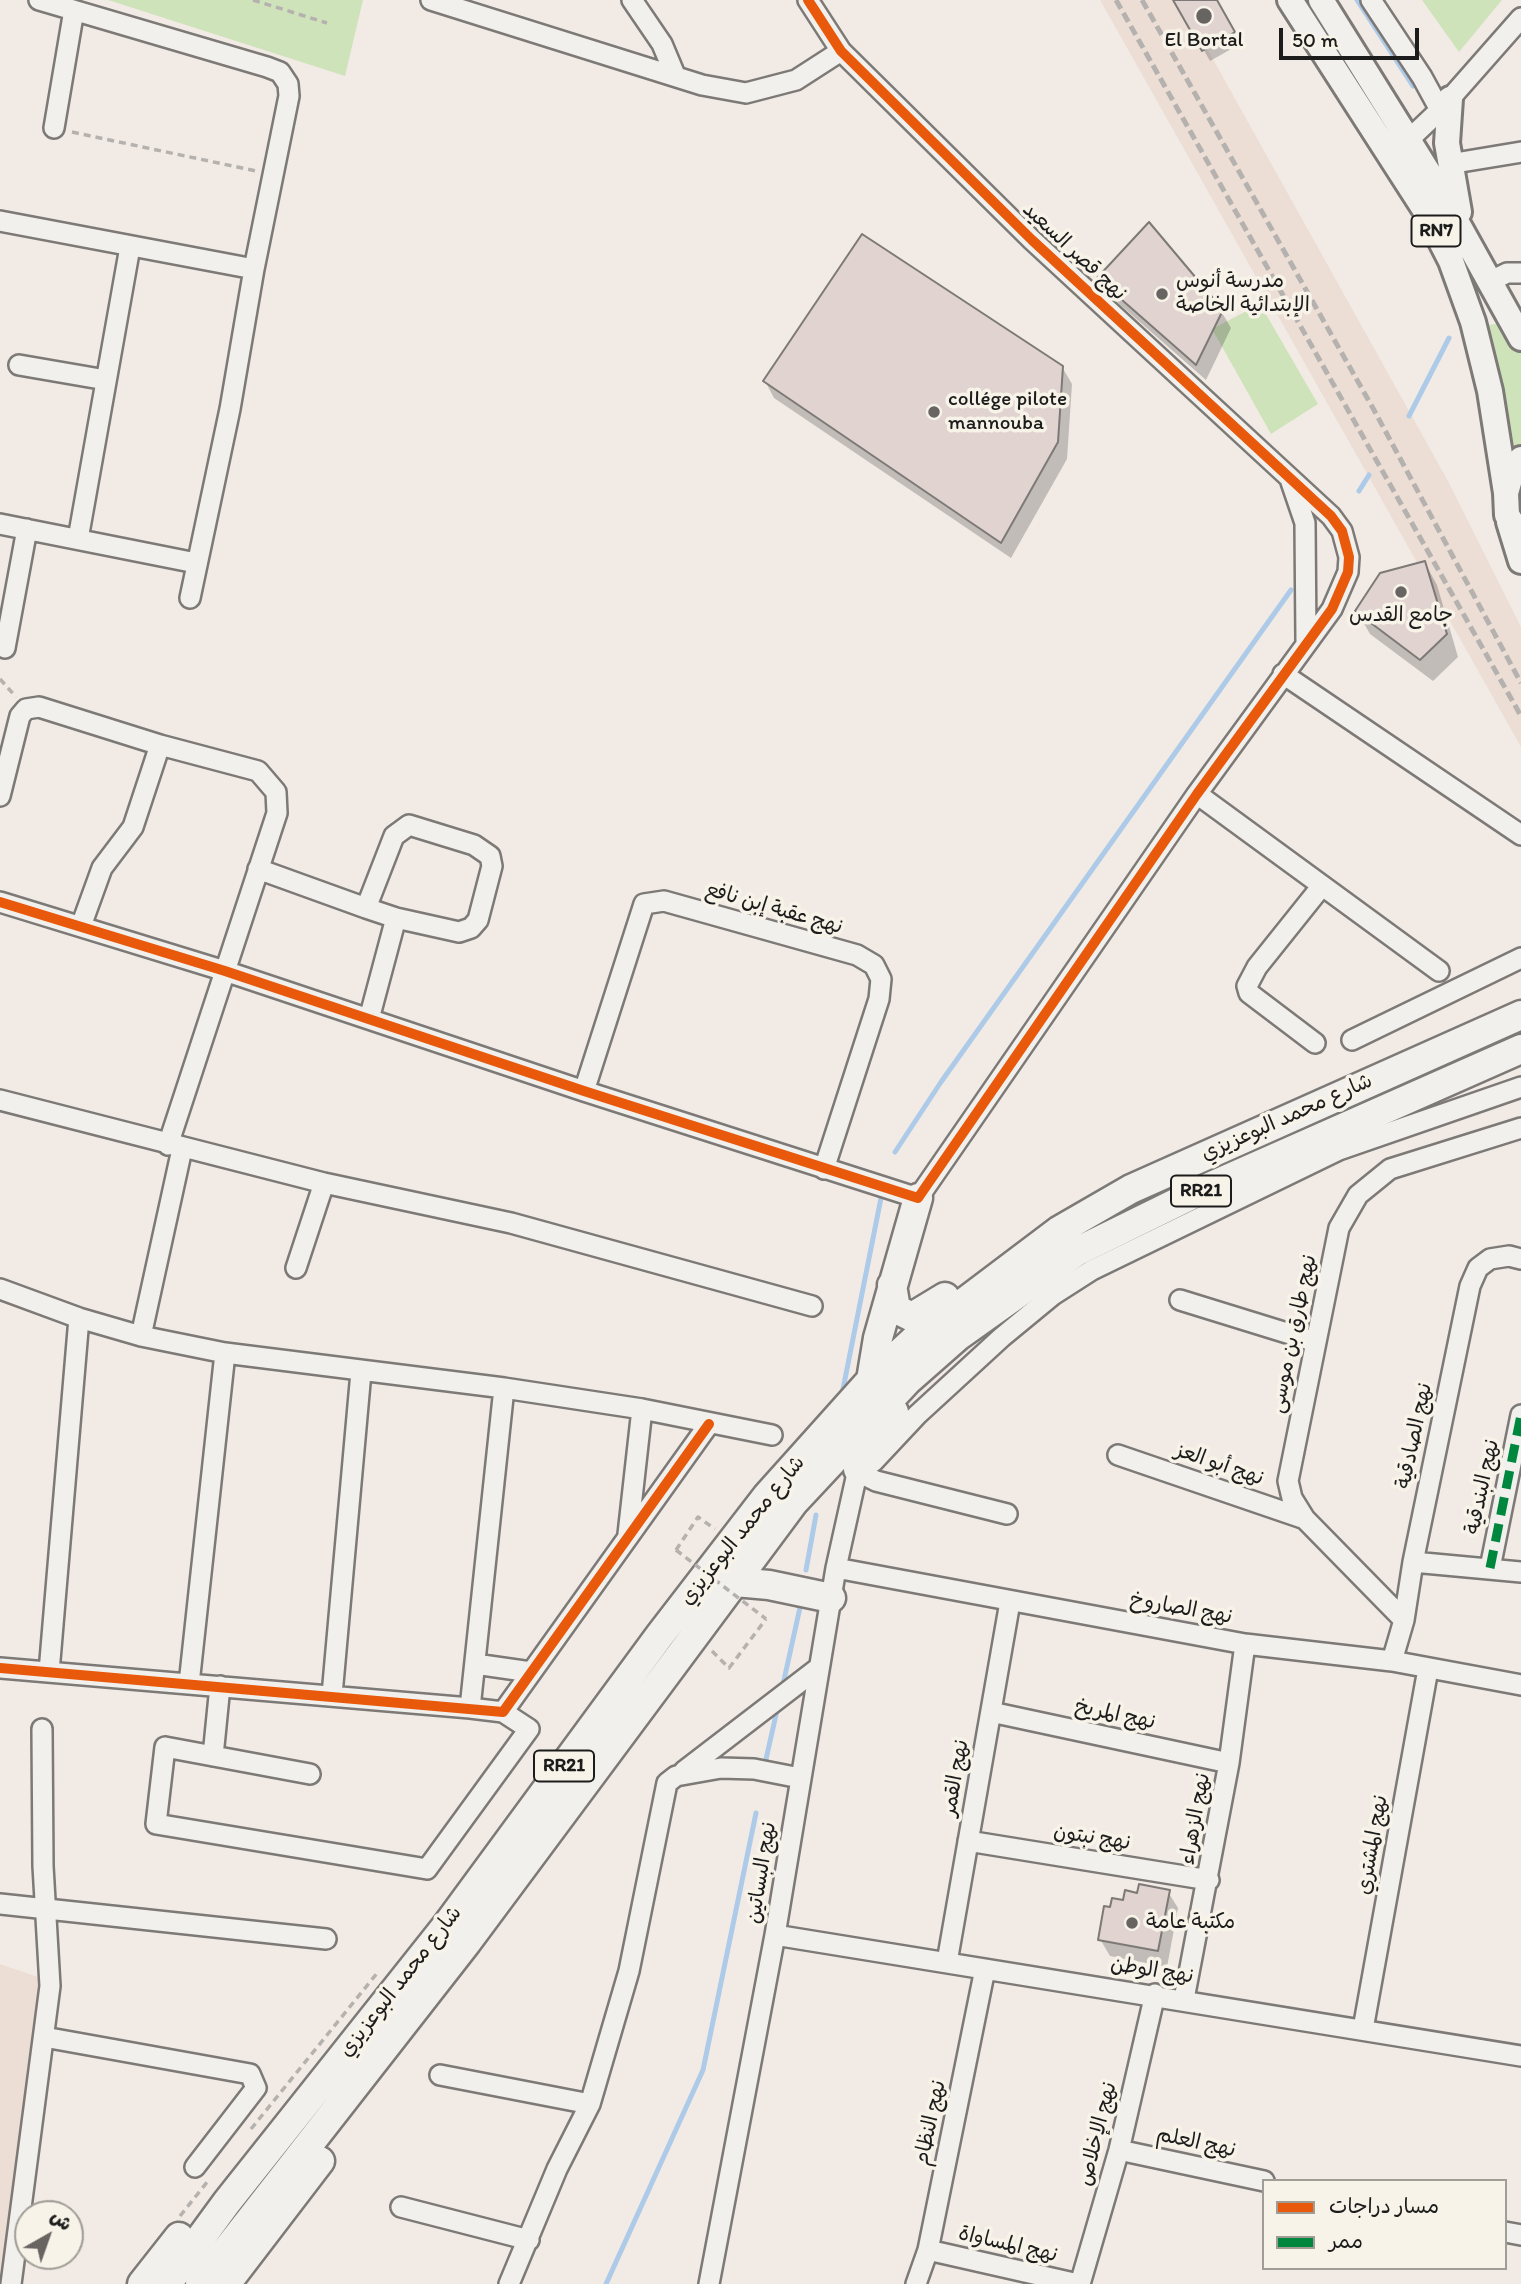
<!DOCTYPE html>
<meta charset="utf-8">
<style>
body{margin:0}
#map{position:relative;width:1521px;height:2284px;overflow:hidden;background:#f2ebe5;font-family:Itim,"Playpen Sans Arabic",sans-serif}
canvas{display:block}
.legend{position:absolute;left:1262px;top:2179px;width:245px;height:91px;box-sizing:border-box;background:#f7f3e8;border:2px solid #9f9d96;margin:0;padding:9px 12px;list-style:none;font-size:21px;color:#1c1c1c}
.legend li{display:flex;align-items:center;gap:14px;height:35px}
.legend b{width:35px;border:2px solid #9f9d96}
.north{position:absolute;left:14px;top:2200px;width:70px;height:70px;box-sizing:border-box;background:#f7f3e8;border:2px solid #9f9d96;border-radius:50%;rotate:40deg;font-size:19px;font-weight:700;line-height:28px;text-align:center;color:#1c1c1c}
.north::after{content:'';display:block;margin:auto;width:24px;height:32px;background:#676462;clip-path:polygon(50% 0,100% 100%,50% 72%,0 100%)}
.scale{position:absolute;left:1279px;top:28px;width:140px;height:32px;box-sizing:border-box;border:4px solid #1c1c1c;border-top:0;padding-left:9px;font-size:21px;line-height:24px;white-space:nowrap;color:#1c1c1c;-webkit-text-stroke:5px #f7f3e8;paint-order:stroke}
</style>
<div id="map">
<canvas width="1521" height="2284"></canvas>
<ul class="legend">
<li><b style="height:9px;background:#e8590c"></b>مسار دراجات</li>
<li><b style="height:9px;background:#00873e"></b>ممر</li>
</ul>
<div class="north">ش</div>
<div class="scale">50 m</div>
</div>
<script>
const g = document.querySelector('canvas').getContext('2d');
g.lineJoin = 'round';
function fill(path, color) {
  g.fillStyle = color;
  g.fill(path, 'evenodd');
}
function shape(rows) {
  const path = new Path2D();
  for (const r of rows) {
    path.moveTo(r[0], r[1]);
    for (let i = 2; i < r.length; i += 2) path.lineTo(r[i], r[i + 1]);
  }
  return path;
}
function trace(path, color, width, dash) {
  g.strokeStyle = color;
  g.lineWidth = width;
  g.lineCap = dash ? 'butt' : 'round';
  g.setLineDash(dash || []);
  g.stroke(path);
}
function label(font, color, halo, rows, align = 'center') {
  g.font = font + ' Itim,"Playpen Sans Arabic",sans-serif';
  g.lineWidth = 7;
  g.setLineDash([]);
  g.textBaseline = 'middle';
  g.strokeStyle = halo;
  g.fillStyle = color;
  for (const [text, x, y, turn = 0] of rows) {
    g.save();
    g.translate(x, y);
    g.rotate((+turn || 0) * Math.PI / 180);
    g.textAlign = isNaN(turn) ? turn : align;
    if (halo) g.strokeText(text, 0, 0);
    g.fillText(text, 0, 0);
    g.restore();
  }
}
const built = shape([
 [1100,0,1180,0,1448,481,1521,627,1521,747],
 [0,1964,44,1979,5,2284,0,2284]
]);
const green = shape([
 [108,0,363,0,345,76],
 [1422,0,1502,0,1459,52],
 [1260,304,1318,404,1271,434,1212,329],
 [1501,323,1521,353,1521,514,1489,325]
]);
const shadow = shape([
 [1175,0,1217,0,1240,44,1210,61],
 [1099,278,1221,311,1231,328,1206,380,1109,295],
 [1062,367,1072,384,1067,459,1011,558,774,398,765,381],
 [1425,563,1437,585,1458,657,1433,681,1370,634,1357,611],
 [1168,1892,1178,1908,1167,1967,1110,1956,1100,1939,1111,1909,1139,1895]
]);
const stream = shape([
 [1357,0,1413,86],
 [1409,416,1449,338],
 [1359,491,1369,475],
 [895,1152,941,1082,1291,590],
 [842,1394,882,1193],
 [806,1570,816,1515],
 [782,1689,801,1603],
 [764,1768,778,1706],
 [606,2284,703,2070,756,1813]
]);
const building = shape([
 [1173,0,1217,0,1235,32,1202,51,1173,0],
 [1149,222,1223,310,1196,365,1097,278,1149,222],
 [862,234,1063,366,1058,442,1001,543,763,381,862,234],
 [1425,561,1447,634,1420,660,1355,611,1380,573,1425,561],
 [1139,1884,1170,1890,1158,1951,1098,1940,1104,1906,1110,1907,1112,1898,1123,1900,1125,1890,1137,1893,1139,1884]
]);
const path = shape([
 [253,0,327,23],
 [72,132,256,171],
 [0,679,16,697],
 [676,1550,698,1517,715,1529],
 [712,1651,729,1668,766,1619],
 [251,2129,378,1972],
 [180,2216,208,2181]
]);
const minor = shape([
 [39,0,267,67,280,72,288,84,289,96,254,269,230,409,190,598],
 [431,0,702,85,746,93,796,80,841,51],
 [632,0,662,44,675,75],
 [1371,0,1422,77,1440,110],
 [54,128,74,10],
 [1400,148,1440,110,1521,18],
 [1449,164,1521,152],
 [0,221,254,269],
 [1489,282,1507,273,1521,273],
 [19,365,106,380],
 [1291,482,1305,523,1306,642],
 [0,524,196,563],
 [78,539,130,247],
 [5,648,27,529],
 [1283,674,1521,835],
 [1197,794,1439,971],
 [0,796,20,716,26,709,39,707,160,745,258,771,276,792,277,813,168,1145],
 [258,869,366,908,396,918,459,932,471,928,478,920,492,866,490,856,474,845,409,825,394,836,366,908],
 [0,902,225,971,584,1091,918,1198,1197,794,1332,609,1348,572,1349,557,1342,531,1331,516,1032,240,841,51,808,0],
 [81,926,102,868,133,827,160,745],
 [369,1019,396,918],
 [1352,1040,1521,958],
 [1315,1043,1249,993,1247,986,1257,967,1321,887],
 [584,1091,644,904,664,901,857,955,874,965,881,979,879,999,824,1169],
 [0,1100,324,1183,511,1223,812,1306],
 [296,1268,324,1183],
 [0,1289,79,1318,141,1336,225,1353,504,1388,642,1409,772,1435],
 [1180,1300,1316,1342],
 [141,1336,182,1149],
 [1118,1455,1305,1519],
 [873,1462,917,1415,1002,1337,1053,1295,1092,1270,1339,1150,1521,1087],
 [862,1474,876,1481,1007,1514],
 [628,1534,642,1409],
 [1413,1562,1521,1572],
 [836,1568,1245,1644,1392,1661,1521,1685],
 [1490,1568,1521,1415],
 [1404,1620,1305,1519,1292,1498,1288,1481,1339,1228,1358,1195,1390,1169,1521,1128],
 [1392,1661,1404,1620,1413,1562,1470,1286,1478,1268,1490,1259,1509,1256,1521,1259],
 [475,1664,531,1672],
 [0,1668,470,1708,503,1712,529,1729,427,1869,156,1824,165,1747,310,1774],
 [49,1672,79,1318],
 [189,1684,225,1353],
 [332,1695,361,1372],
 [470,1708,504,1388],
 [503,1712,709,1424],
 [991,1712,1229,1763],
 [213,1756,220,1686],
 [684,1771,817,1669],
 [968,1841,1209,1880],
 [0,1904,326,1939],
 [775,1935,1521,2056],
 [947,1962,1010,1602],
 [1184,1999,1229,1763,1245,1644],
 [1363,2029,1428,1669],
 [44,2037,250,2074,256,2088,195,2167],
 [440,2075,590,2104],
 [1119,2150,1264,2181],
 [401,2207,529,2240],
 [1505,2232,1521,2235],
 [928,2250,1078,2284],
 [11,2284,50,1986,43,1866,42,1729],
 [509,2284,557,2169,590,2104,629,1971,667,1783,676,1776,721,1768,754,1769,800,1778],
 [709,2284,775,1935,836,1568,858,1469],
 [916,2284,928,2250,985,1969],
 [1080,2284,1119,2150,1155,1994]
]);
const major = shape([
 [1290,0,1425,210,1451,261,1473,322,1490,391,1506,493],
 [1321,0,1435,183,1521,338],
 [1450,99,1447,143,1459,212],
 [1521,459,1512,472,1506,493,1507,515,1521,537],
 [1509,522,1521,561]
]);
const highway = shape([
 [892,1285,896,1309,912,1317,945,1297],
 [871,1380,878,1338,918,1198],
 [858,1469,894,1412],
 [735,1582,769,1585,831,1598],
 [142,2284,179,2237],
 [167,2284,227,2202,447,1925,660,1635,767,1496,871,1380,913,1341,1060,1230,1131,1189,1521,1015],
 [200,2284,467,1942,794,1502,908,1380,958,1336,1076,1252,1200,1191,1521,1049],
 [226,2284,320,2161]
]);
const rail = shape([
 [1116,0,1521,716],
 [1142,0,1374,410,1521,683]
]);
const pathBridge = shape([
 [676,1550,766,1619]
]);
const quiet = shape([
 [1490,1568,1521,1415]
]);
const cycleway = shape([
 [0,902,225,971,584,1091,918,1198,1197,794,1332,609,1348,572,1349,557,1342,531,1331,516,1032,240,841,51,808,0],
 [0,1668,503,1712,709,1424]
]);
const markers = [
 [1204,16,9,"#676462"],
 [1162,294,7,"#676462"],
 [934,412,7,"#676462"],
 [1401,592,7,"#676462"],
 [1132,1923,7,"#676462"]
];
const shields = [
 [1436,231,49],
 [1201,1191,60],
 [564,1766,60]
];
const shieldNames = [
 ["RN7",1436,231],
 ["RR21",1201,1191],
 ["RR21",564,1766]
];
const poiNames = [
 ["El Bortal",1204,41,"center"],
 ["مدرسة أنوس",1176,282],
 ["الإبتدائية الخاصة",1176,306],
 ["collége pilote",948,400],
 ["mannouba",948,424],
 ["جامع القدس",1401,616,"center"],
 ["مكتبة عامة",1146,1923]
];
const streetNames = [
 ["نهج قصر السعيد",1074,252,43],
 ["نهج عقبة إبن نافع",774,909,16],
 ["شارع محمد البوعزيزي",1287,1118,-24],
 ["نهج طارق بن موسى",1294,1334,-78],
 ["نهج الصادقية",1415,1436,-78],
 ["نهج أبو العز",1219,1465,19],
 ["نهج البندقية",1483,1487,-78],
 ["شارع محمد البوعزيزي",743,1531,-51],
 ["نهج الصاروخ",1181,1609,10],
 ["نهج المريخ",1115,1715,12],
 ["نهج القمر",956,1778,-80],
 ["نهج الزهراء",1196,1819,-80],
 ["نهج نبتون",1092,1838,9],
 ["نهج المشتري",1373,1845,-80],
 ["نهج البساتين",762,1873,-81],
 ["نهج الوطن",1152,1971,9],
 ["شارع محمد البوعزيزي",401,1982,-52],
 ["نهج النظام",931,2123,-78],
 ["نهج الإخلاص",1098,2134,-76],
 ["نهج العلم",1196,2143,12],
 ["نهج المساواة",1008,2245,13]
];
fill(built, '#ecded5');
fill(green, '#cfe3bb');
fill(shadow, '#0003');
trace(stream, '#adcbe8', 5);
fill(building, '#e0d3d0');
trace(building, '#7c7976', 2);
trace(minor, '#7c7976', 24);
trace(major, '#7c7976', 30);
trace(highway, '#7c7976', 33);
trace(path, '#b4b1ae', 3.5, [7, 5]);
trace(minor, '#f2f0ec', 19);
trace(major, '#f2f0ec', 24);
trace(highway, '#f2f0ec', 28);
trace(rail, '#b4b1ae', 5, [10, 5]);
trace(pathBridge, '#b4b1ae', 3.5, [7, 5]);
trace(quiet, '#00873e', 9, [18, 9]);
trace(cycleway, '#e8590c', 10);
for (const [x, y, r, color] of markers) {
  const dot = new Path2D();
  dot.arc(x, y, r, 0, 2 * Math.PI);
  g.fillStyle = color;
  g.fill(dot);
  trace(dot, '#f7f3e8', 2.5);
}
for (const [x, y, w] of shields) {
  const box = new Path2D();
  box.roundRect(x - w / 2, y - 15.5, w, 31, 5);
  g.fillStyle = '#f7f3e8';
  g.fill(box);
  trace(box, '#1c1c1c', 2);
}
label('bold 19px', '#1c1c1c', null, shieldNames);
label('21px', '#1c1c1c', '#f7f3e8', poiNames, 'left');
label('21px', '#1c1c1c', '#f7f3e8', streetNames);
</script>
